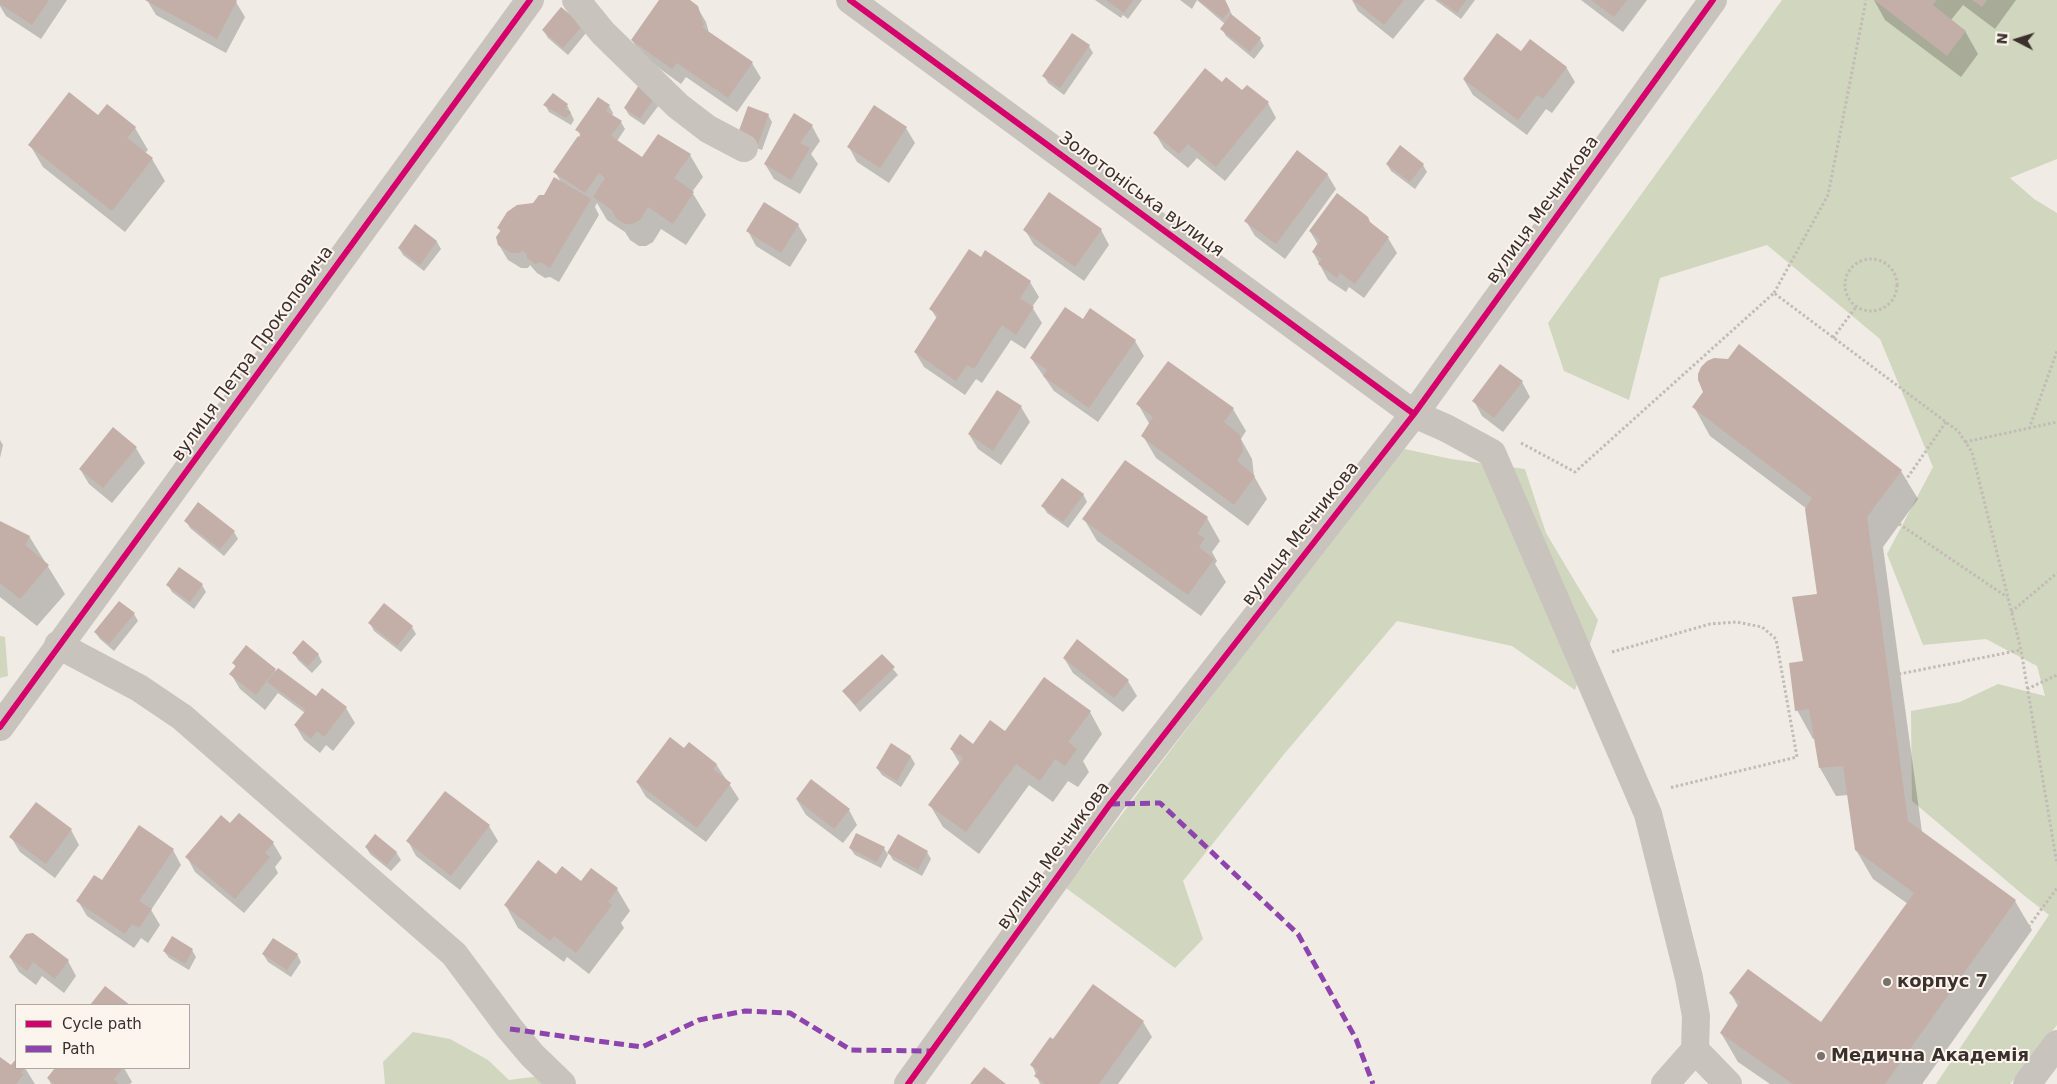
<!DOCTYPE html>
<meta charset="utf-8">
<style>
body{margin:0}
#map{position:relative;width:2057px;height:1084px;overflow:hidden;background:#f0ebe5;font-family:"DejaVu Sans",sans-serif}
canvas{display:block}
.legend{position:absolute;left:15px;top:1004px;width:175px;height:65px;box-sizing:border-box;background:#fbf5ee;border:1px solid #aea6a0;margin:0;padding:6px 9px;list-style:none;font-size:15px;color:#3b302b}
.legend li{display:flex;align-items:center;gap:10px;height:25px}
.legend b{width:25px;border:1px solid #aea6a0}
.north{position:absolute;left:1992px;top:15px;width:50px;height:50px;-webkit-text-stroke:4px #fbf5ee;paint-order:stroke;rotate:275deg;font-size:14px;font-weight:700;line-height:20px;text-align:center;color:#3b302b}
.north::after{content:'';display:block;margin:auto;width:18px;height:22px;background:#3b302b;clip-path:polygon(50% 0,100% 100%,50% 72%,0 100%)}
</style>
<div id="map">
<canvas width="2057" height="1084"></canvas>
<ul class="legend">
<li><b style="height:6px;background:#d6006c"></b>Cycle path</li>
<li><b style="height:6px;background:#8e44ad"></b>Path</li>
</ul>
<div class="north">N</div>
</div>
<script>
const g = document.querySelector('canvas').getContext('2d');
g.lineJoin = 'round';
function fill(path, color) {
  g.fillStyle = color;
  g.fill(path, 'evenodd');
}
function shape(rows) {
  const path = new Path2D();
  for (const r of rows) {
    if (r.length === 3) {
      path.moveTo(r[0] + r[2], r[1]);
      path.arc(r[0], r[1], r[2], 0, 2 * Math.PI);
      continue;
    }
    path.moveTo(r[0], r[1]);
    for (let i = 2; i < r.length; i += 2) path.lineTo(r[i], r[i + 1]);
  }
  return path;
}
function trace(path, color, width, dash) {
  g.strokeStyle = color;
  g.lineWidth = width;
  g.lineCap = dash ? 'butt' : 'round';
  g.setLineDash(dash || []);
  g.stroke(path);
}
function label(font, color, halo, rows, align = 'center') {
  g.font = font + ' "DejaVu Sans",sans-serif';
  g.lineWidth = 4;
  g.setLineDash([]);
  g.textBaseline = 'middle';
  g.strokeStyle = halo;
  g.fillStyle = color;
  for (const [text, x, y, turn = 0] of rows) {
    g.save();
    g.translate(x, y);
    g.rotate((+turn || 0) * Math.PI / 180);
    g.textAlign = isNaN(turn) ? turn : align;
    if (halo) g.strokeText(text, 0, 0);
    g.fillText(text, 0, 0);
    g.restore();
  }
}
const green = shape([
 [1782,0,2057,0,2057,159,2010,178,2034,199,2057,213,2057,1025,2010,1084,1936,1084,2049,915,2021,893,1912,801,1911,711,1960,702,1998,684,2045,696,2037,666,1986,639,1923,645,1887,554,1933,467,1880,339,1767,245,1660,278,1629,400,1564,371,1548,323],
 [1400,448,1451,459,1525,469,1546,533,1598,620,1575,690,1512,646,1397,621,1285,753,1183,881,1203,939,1175,968,1066,888],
 [0,636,5,637,8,676,0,678],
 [413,1032,450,1039,488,1060,509,1080,540,1076,548,1084,385,1084,383,1062]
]);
const shadow = shape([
 [0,0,67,0,41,39,6,16,0,6],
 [147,0,233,0,236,2,245,17,226,53,156,15],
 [661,0,688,0,697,7,706,22,709,33,752,63,761,78,737,112,686,77,681,84,641,55,632,40],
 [1095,0,1142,0,1128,19,1123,15,1121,18],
 [1180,0,1225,0,1233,17,1260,39,1264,46,1254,59,1226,36,1222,29,1225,24,1197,0,1192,9],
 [1352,0,1425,0,1393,39,1358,11],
 [1435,0,1475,0,1461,19],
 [1581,0,1647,0,1623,32],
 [1874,0,2016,0,1995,29,1963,5,1951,20,1965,31,1978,54,1961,77,1885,20],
 [582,26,586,33,568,55,548,38,543,30],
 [1089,46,1093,53,1064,95,1048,83,1044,76],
 [1521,53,1566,67,1575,82,1552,113,1546,109,1527,135,1473,95,1464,80],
 [1222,84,1268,103,1276,118,1225,181,1197,158,1188,168,1164,148,1155,133],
 [639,87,659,105,644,125,629,115,625,108],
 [545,105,567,105,574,120,571,125,549,112],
 [609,106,613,113,612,116,621,122,625,129,617,141,643,159,690,155,703,177,692,192,706,215,686,245,661,229,653,242,646,246,639,246,630,240,625,232,607,220,597,203,595,207,599,215,559,282,550,277,545,278,537,273,530,265,528,268,521,268,508,260,499,245,501,232,498,228,534,205,561,182,555,172,581,136,577,130],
 [768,115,772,122,762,150,742,143],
 [98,116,135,128,148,150,145,153,152,159,165,181,125,232,43,167,30,145],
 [812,126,820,141,811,154,818,164,800,194,774,179,765,164],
 [906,128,915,143,889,183,857,162,849,147],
 [1387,164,1423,165,1427,172,1415,189,1391,171],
 [1327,174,1336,189,1285,259,1255,236,1246,221],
 [798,225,807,240,790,267,756,246,748,231],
 [1371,225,1388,238,1397,253,1364,298,1349,287,1346,292,1328,280,1313,252,1318,245,1310,231],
 [415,226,437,242,441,249,424,271,403,255,399,248],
 [1025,230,1101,230,1109,245,1084,281,1034,245],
 [981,258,1030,282,1039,297,1032,307,1042,323,1025,349,1011,340,982,383,976,379,965,395,924,367,915,352,937,319,931,309],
 [1083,320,1135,341,1144,356,1098,422,1054,391,1031,358],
 [1522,382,1530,397,1503,432,1482,416,1474,401],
 [1138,404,1233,409,1246,431,1241,439,1252,459,1254,476,1267,499,1248,526,1156,458,1143,436,1150,425],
 [1021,407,1030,422,1001,465,978,449,969,434],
 [1694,407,1901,471,1918,499,1883,547,1922,832,2015,901,2032,930,1922,1084,1770,1084,1738,1062,1721,1033,1739,1008,1731,994,1821,1024,1908,904,1873,879,1856,850,1848,795,1836,796,1820,768,1815,738,1813,739,1797,710,1819,595,1807,509,1710,436],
 [113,429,136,448,145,463,112,503,89,484,80,469],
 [0,440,3,445,0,458],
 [1083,494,1087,502,1068,528,1047,513,1043,506],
 [1207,518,1220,541,1212,552,1217,561,1215,564,1226,582,1201,616,1097,541,1084,519],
 [186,521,234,532,238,539,224,556,190,528],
 [0,523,29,536,65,594,37,626,0,597],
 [168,585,202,585,206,592,194,609,172,592],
 [134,614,138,621,114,651,100,639,95,632],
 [370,623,412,627,416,634,401,652,374,631],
 [247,647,277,672,315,697,346,708,355,723,333,751,326,745,320,753,304,740,295,725,305,713,278,693,265,710,240,689,231,674,236,668,234,663],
 [294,653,318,654,322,662,312,673,298,660],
 [882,656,898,675,860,712,844,692],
 [1064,658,1128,681,1137,696,1123,712,1073,673],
 [1090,712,1102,734,1083,761,1089,772,1078,787,1068,781,1053,802,1029,785,979,854,943,827,930,805,960,764,951,749,973,745,1005,732],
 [891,745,911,757,915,764,901,787,882,775,877,768],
 [684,750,716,764,739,799,706,842,646,797,637,782],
 [445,793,489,826,498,841,460,890,416,856,408,841],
 [797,800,849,810,857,825,843,843,806,815],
 [230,825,273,843,282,858,275,867,278,873,244,913,195,872,187,857],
 [71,830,79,845,55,878,20,852,11,837],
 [898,836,927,852,931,859,922,876,893,860,889,853,881,868,855,855,850,848,884,848,888,855],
 [366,847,396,852,401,860,391,871,370,854],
 [173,850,181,865,151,910,160,925,148,943,141,938,134,948,87,916,78,901,102,882],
 [556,876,617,889,630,911,621,923,624,928,589,974,567,957,564,962,518,928,506,906],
 [192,950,196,957,189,970,169,958,164,951],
 [263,954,297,954,301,962,291,977,268,962],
 [10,957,68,961,76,976,64,993,42,976,36,985,19,972],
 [1094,986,1143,1022,1152,1037,1118,1084,1040,1084,1032,1065,1053,1041],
 [0,1059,11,1067,16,1061,16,1068,25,1068,35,1084,0,1084],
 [56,1068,124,1068,132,1082,130,1084,51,1084,48,1078]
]);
const building = shape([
 [0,0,49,0,32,25,0,4],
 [145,0,236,0,237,1,217,39],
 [659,0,690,0,698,6,704,25,702,27,753,62,728,98,677,63,672,69,631,40],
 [1106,0,1133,0,1124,13],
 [1198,0,1225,0,1230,10,1223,19],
 [1353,0,1404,0,1384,25],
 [1439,0,1466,0,1457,13],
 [1591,0,1627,0,1614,17],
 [1874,0,1937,0,1933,5,1966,31,1947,56],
 [1972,0,1987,0,1982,7],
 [561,7,583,25,563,48,542,30],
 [1231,14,1261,38,1250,52,1220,29],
 [1072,33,1090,45,1060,88,1042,76],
 [1497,33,1521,51,1530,39,1567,67,1543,99,1537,95,1518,120,1463,79],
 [1205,68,1222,82,1226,77,1242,90,1247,85,1269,102,1216,167,1188,144,1179,154,1153,133],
 [639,85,655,97,640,119,624,108],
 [69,92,98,115,107,104,136,127,127,138,153,158,112,211,28,145],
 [553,93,568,104,565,109,571,112,566,118,543,105],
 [598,97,610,105,606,111,622,121,611,136,642,157,658,134,691,154,674,178,694,192,673,224,648,207,640,220,632,224,625,224,616,218,612,210,593,197,605,178,599,173,585,193,553,172,578,136,579,137,581,133,575,130],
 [874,105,907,127,880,168,847,147],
 [748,106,769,114,758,144,737,136],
 [794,113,813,125,800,143,810,148,791,180,764,164],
 [1400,145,1424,164,1410,182,1386,164],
 [1297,150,1328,174,1276,244,1244,221],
 [554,177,591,199,550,268,541,262,535,264,527,258,526,253,522,250,520,253,511,253,498,245,496,237,501,230,497,228,507,212,517,205,533,203,539,195,544,195],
 [1049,192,1102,229,1075,267,1023,230],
 [1337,193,1368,217,1370,222,1389,237,1355,284,1340,273,1337,278,1318,264,1322,259,1312,252,1320,240,1309,231],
 [764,202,799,224,781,253,746,231],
 [415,224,437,241,420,265,398,248],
 [969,249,981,257,985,250,1031,281,1020,298,1034,307,1016,335,1002,325,974,369,967,365,956,381,914,352,938,315,929,309],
 [1065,307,1083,319,1090,308,1136,340,1089,408,1043,376,1047,370,1030,358],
 [1739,344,1902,470,1867,517,1908,821,2016,900,1885,1084,1793,1084,1720,1033,1740,1002,1729,993,1748,969,1821,1022,1914,893,1855,850,1843,766,1819,768,1809,709,1795,711,1789,663,1803,661,1792,597,1817,594,1805,509,1812,498,1692,407,1703,392,1698,380,1698,374,1701,367,1707,361,1714,358,1728,359],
 [1168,361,1234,408,1224,422,1240,435,1243,451,1237,461,1255,476,1234,505,1141,436,1153,417,1136,404],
 [1500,364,1523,381,1494,418,1472,401],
 [997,390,1022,406,993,451,968,434],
 [113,427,137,447,103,488,79,469],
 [1125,460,1208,517,1197,534,1205,538,1199,547,1214,559,1188,595,1082,519],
 [1062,478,1084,494,1063,522,1041,506],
 [198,502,235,531,220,549,184,521],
 [0,521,30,536,25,545,49,565,20,599,0,583],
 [179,567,203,584,190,602,166,585],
 [119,601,135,613,109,644,94,632],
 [384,603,413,626,397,646,368,623],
 [1077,639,1129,680,1114,698,1063,658],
 [303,640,319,654,308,666,292,653],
 [246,645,276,669,256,695,229,674,236,666,232,663],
 [882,654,895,667,855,705,842,691],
 [278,668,316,696,322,688,347,707,324,737,317,731,311,739,294,725,306,710,267,682],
 [1044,677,1091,711,1068,742,1077,749,1065,766,1055,759,1040,781,1016,764,966,832,928,805,963,758,950,749,960,734,973,744,990,720,1005,731],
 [670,737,684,748,689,742,717,764,713,769,731,783,697,828,636,782],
 [891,743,911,756,897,781,876,768],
 [811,779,850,809,834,829,796,799],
 [445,791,490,825,451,876,406,841],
 [36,802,72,829,46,864,9,837],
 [239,813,274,842,265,853,270,857,235,899,185,857,221,815,230,823],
 [139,825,174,849,139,901,152,909,139,928,132,924,125,934,76,901,94,875,102,880],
 [856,833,885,847,877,862,849,848],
 [375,834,397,852,387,865,365,847],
 [898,834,928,851,918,870,887,853],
 [538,860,556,874,562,866,581,881,591,868,618,888,608,902,612,905,576,953,554,936,550,941,504,905],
 [33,933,69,960,55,979,33,962,27,971,9,957,26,934],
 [172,936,193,949,185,964,163,951],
 [273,938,298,954,287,970,262,954],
 [1093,984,1144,1021,1099,1084,1045,1084,1034,1076,1038,1071,1030,1065,1050,1037,1053,1039],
 [105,986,130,1005,90,1005],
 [0,1057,11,1065,16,1059,16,1068,25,1068,21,1073,24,1074,16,1084,0,1084],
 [984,1067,1006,1084,970,1084],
 [55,1068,123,1068,114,1079,119,1084,54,1084,47,1078]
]);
const path = shape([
 [1871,285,26],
 [1774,293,1828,195,1866,0],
 [1833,338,1856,307],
 [1946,422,1883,513,2007,597],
 [2029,429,2057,351],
 [1965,442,2057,422],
 [1521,443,1575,472,1774,293,1958,431,1972,452,2021,650,2057,864],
 [2011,612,2057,573],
 [1612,652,1710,624,1737,622,1762,627,1776,639,1797,757,1669,788],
 [1889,676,2021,650],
 [2027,689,2057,675],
 [1913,1084,2057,888]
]);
const minor = shape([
 [576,0,603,33,678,106,708,129,744,148],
 [850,0,1414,414,1446,428,1492,453,1648,814,1689,978,1696,1016,1695,1050],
 [58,645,139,688,182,717,454,954,510,1029,532,1055,562,1084],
 [0,727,530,0],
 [908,1084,1110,804,1414,414,1713,0],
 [1665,1084,1695,1050,1728,1084],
 [2027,1084,2057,1044]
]);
const quiet = shape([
 [1110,804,1160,803,1298,934,1356,1039,1373,1084],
 [510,1029,642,1047,699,1020,745,1011,790,1013,851,1050,931,1051]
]);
const cycleway = shape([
 [850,0,1414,414],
 [0,727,530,0],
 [908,1084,1110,804,1414,414,1713,0]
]);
const markers = [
 [1887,982,5,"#7a716c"],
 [1821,1056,5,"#7a716c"]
];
const streetNames = [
 ["Золотоніська вулиця",1141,195,36],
 ["вулиця Мечникова",1543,210,-54],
 ["вулиця Петра Прокоповича",253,354,-54],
 ["вулиця Мечникова",1301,534,-52],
 ["вулиця Мечникова",1054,856,-54]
];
const poiNames = [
 ["корпус 7",1897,982],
 ["Медична Академія",1831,1056]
];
fill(green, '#d1d6bf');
fill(shadow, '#0003');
fill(building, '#c3afa7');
trace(path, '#c2bbb6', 3, [2.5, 2.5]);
trace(minor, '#c9c3be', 28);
trace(quiet, '#8e44ad', 5, [10, 5]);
trace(cycleway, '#d6006c', 6);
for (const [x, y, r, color] of markers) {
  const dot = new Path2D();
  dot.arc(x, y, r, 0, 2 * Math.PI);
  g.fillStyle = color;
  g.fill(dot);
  trace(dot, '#fbf5ee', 2);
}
label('18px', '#3b302b', '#fbf5ee', streetNames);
label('bold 18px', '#3b302b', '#fbf5ee', poiNames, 'left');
</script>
